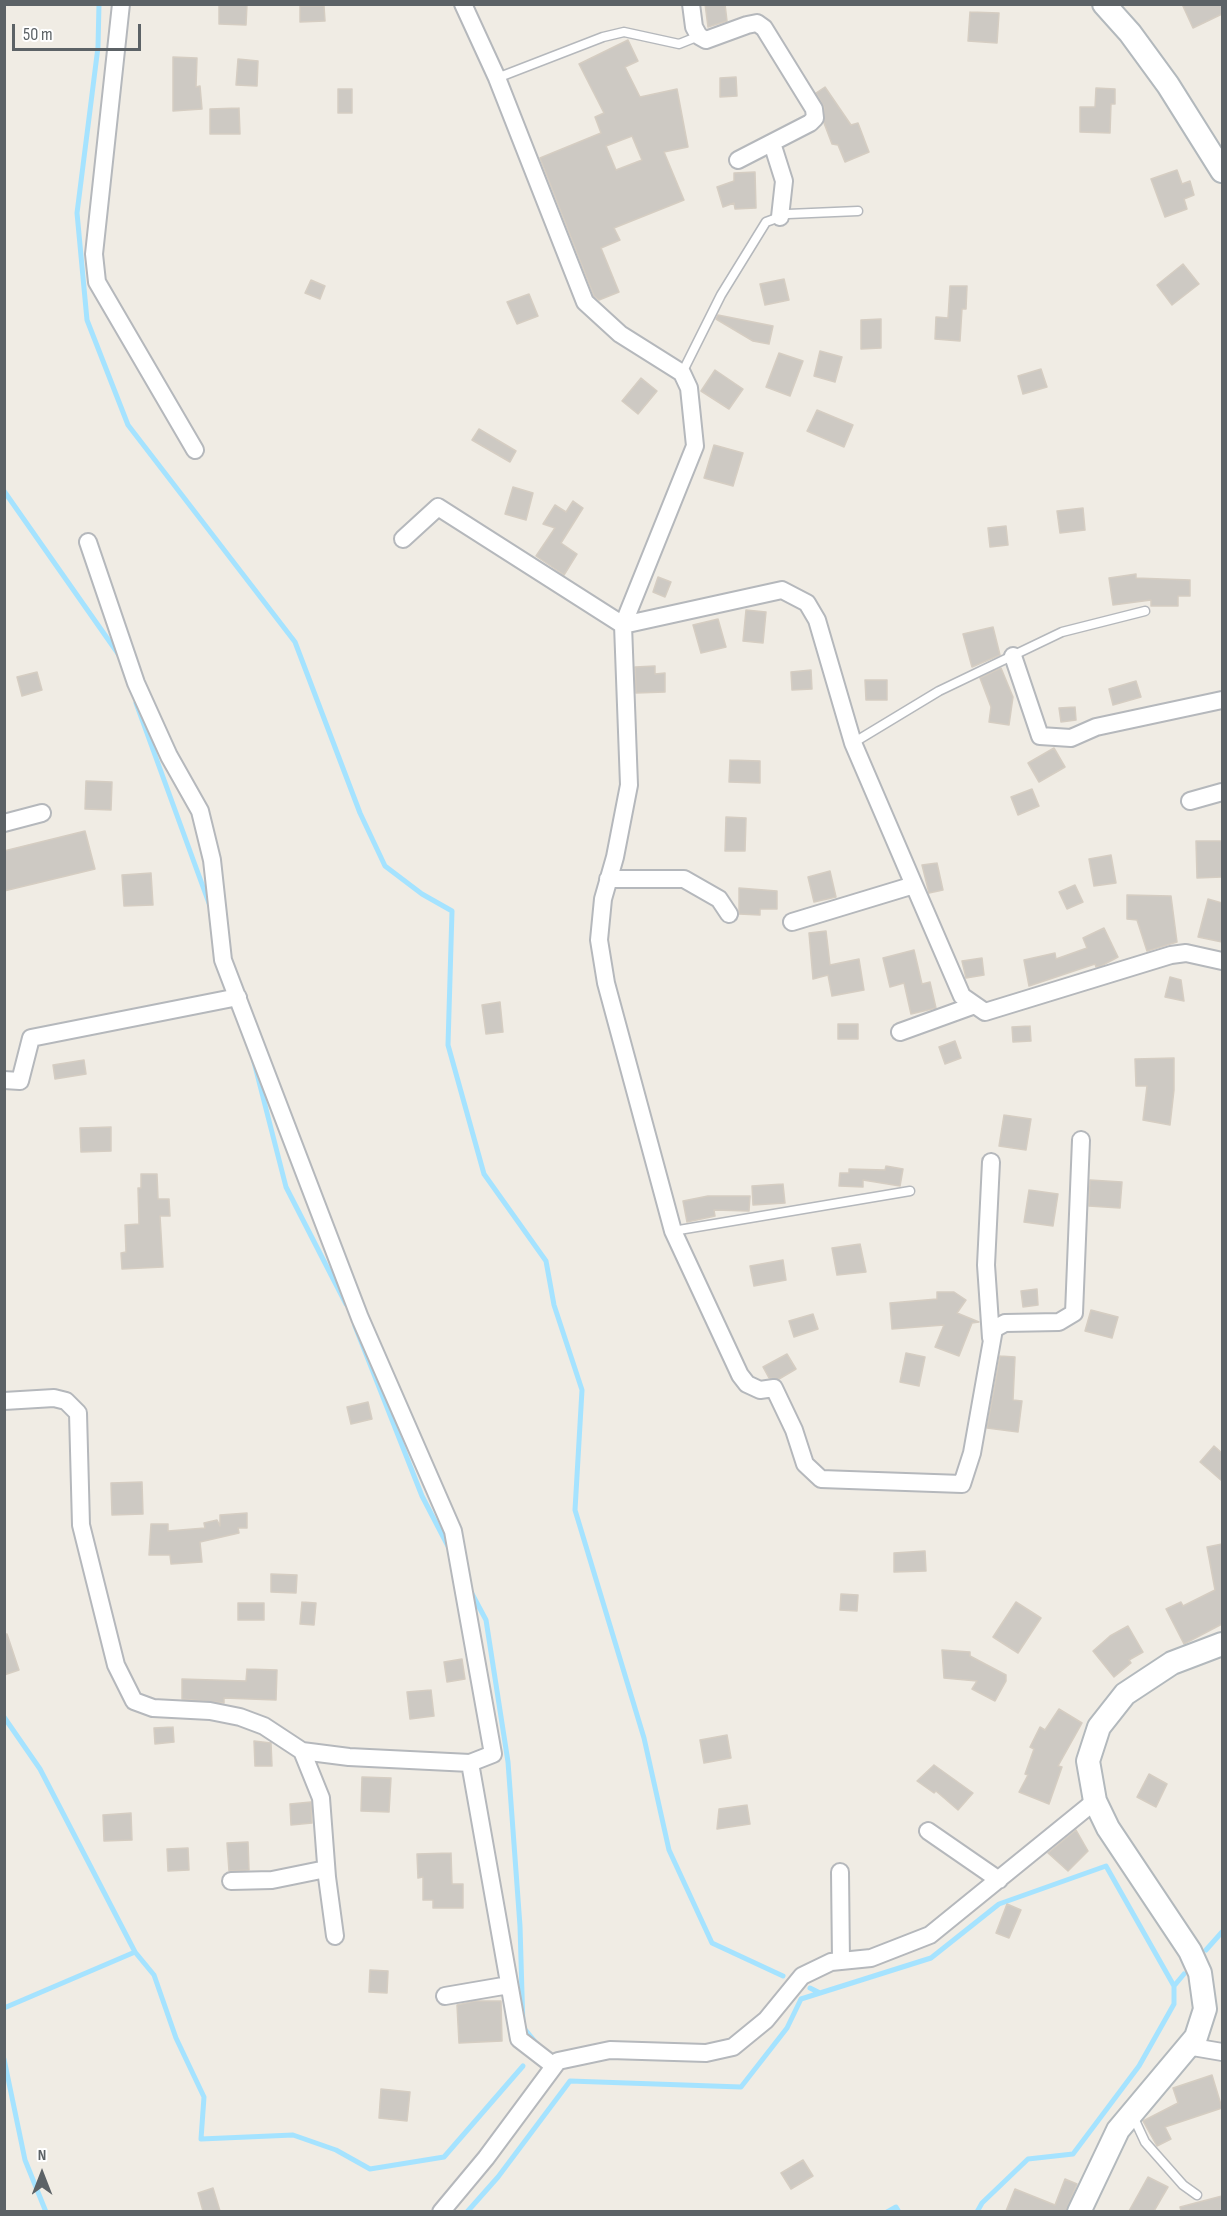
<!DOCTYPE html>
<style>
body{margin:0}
#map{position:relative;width:1227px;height:2216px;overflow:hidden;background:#f0ece4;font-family:"Sofia Sans Condensed",sans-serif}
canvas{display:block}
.frame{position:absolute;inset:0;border:6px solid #5c6266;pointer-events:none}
.north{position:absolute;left:12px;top:2144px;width:60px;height:60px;-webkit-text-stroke:4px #fff;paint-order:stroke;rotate:0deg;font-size:16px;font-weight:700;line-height:24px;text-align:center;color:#5c6266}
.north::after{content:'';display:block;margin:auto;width:21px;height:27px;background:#5c6266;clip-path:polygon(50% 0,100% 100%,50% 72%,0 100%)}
.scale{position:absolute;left:12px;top:24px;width:129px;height:27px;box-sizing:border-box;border:3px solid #5c6266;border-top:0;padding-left:8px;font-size:18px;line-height:21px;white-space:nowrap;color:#5c6266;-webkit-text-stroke:4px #fff;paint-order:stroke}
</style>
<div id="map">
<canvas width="1227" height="2216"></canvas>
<div class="frame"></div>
<div class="north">N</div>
<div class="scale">50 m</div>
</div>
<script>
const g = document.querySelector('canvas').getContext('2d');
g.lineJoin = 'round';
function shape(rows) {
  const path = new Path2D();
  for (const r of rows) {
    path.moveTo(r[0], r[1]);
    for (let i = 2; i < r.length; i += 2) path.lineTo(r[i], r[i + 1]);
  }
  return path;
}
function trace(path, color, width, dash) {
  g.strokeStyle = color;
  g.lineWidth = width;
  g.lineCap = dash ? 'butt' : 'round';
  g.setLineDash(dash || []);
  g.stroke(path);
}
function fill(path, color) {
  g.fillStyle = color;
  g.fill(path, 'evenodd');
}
const stream = shape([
 [99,4,98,47,77,213,87,320,128,425,295,642,360,813,385,866,422,894,452,911,448,1045,484,1174,546,1261,554,1305,582,1390,575,1510,644,1738,669,1850,712,1943,783,1976],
 [4,491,119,655],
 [136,703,210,906],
 [254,1062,286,1187,346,1304],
 [355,1326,422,1496,450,1550],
 [470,1590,486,1620,508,1762,520,1926,523,2027,537,2044],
 [4,1717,40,1769,135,1952,4,2008],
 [1206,1950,1222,1932],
 [135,1952,154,1975,176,2038,204,2097,201,2139,293,2135,336,2150,370,2169,444,2157,523,2066],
 [810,1988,820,1993],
 [4,2059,25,2160,46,2212],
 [467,2212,498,2177,570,2081,741,2087,787,2028,801,1999,931,1958,999,1904,1106,1866,1174,1986],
 [887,2212,896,2207,899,2212],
 [977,2212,982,2203,1028,2159,1073,2154,1139,2066,1174,2004,1174,1986,1184,1974]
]);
const building = shape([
 [219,4,247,4,246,25,219,24,219,4],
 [705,4,725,4,727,21,708,27,705,4],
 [1182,4,1222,4,1222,14,1193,28,1182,4],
 [300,6,324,6,325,21,300,22,300,6],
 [970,12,999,13,997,43,968,41,970,12],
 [628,40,638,61,625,67,640,97,677,89,688,147,664,152,684,200,614,228,620,240,601,248,619,292,599,300,594,296,540,158,601,133,595,117,604,113,579,64,628,40],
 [632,136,642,160,616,170,606,146,632,136],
 [173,57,197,58,196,87,200,86,202,109,173,111,173,57],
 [238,59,258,61,257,86,236,85,238,59],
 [736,77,737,96,720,97,720,78,736,77],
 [825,87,851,125,858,123,869,152,845,162,838,145,832,144,824,123,824,107,816,93,825,87],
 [1096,88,1115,89,1115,104,1111,104,1110,133,1080,132,1080,107,1095,107,1096,88],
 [338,89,352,89,352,113,338,113,338,89],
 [239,108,240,134,210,134,210,109,239,108],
 [1177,170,1182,184,1190,181,1194,195,1184,199,1187,209,1165,217,1151,179,1177,170],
 [755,172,756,208,735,209,734,203,723,207,717,187,734,181,734,173,755,172],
 [1183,264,1199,284,1172,305,1157,285,1183,264],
 [784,279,789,300,765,305,760,284,784,279],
 [311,280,325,286,320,299,305,293,311,280],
 [950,286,967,286,966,309,962,309,960,341,935,339,936,317,948,318,950,286],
 [529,294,538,316,517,324,507,302,529,294],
 [718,315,773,326,769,344,753,341,716,319,718,315],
 [881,319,881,348,861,349,861,320,881,319],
 [820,351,842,357,835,382,814,376,820,351],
 [779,353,803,361,790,396,766,387,779,353],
 [1041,369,1047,387,1023,394,1018,376,1041,369],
 [715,370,743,389,729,409,701,391,715,370],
 [641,378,657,391,638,414,622,401,641,378],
 [817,410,853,425,844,447,807,431,817,410],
 [479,429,516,451,510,462,472,440,479,429],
 [714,445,743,453,733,486,704,478,714,445],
 [513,487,533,493,526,520,505,514,513,487],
 [573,501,583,508,561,543,577,554,564,575,536,556,555,528,543,524,555,505,566,512,573,501],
 [1083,508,1085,530,1060,533,1057,511,1083,508],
 [1006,526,1008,545,990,547,988,528,1006,526],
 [1136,574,1136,578,1190,580,1190,596,1178,596,1178,606,1151,606,1151,600,1113,605,1109,578,1136,574],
 [658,577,671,582,665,597,653,592,658,577],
 [746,610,766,612,763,643,743,641,746,610],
 [718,619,726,647,701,653,693,625,718,619],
 [993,627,1000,655,972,667,963,634,993,627],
 [655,666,655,674,665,673,665,692,636,693,635,667,655,666],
 [1001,668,1013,697,1009,725,989,722,991,707,980,678,1001,668],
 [811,670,812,689,792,690,791,672,811,670],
 [37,672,42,690,22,696,17,677,37,672],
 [865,680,887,680,887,700,866,700,865,680],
 [1136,681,1141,697,1113,705,1109,689,1136,681],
 [1075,707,1076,720,1061,722,1059,708,1075,707],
 [1054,748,1065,767,1039,782,1028,763,1054,748],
 [730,760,760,761,760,783,729,782,730,760],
 [86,781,112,782,111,810,85,809,86,781],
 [1032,789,1039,806,1018,815,1011,797,1032,789],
 [726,817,746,818,745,851,725,851,726,817],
 [85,831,95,869,4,891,4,851,85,831],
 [1196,841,1222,841,1222,877,1197,878,1196,841],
 [1111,855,1116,883,1094,886,1089,859,1111,855],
 [937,863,943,890,929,893,922,865,937,863],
 [830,871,836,897,814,902,808,877,830,871],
 [151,873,153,905,124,906,122,875,151,873],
 [1075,885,1083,902,1067,909,1059,892,1075,885],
 [739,888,777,891,777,909,760,909,760,915,739,914,739,888],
 [1127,895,1171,896,1177,942,1147,951,1137,920,1127,919,1127,895],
 [1208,899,1222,903,1222,942,1198,937,1208,899],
 [1104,928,1118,957,1101,966,1096,967,1095,964,1029,986,1024,960,1055,953,1056,959,1087,948,1083,938,1104,928],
 [826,931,830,965,859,959,864,990,832,996,828,975,813,979,809,933,826,931],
 [914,950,922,984,930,982,936,1008,911,1014,904,983,890,987,883,958,914,950],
 [982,958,984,975,966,978,962,961,982,958],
 [1170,977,1181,980,1184,1001,1165,997,1170,977],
 [500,1002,503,1032,486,1034,482,1005,500,1002],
 [838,1024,858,1024,858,1039,838,1039,838,1024],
 [1030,1026,1031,1041,1013,1042,1012,1027,1030,1026],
 [955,1041,961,1058,945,1064,939,1047,955,1041],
 [1174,1058,1174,1090,1170,1125,1143,1120,1147,1086,1136,1086,1135,1059,1174,1058],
 [84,1060,86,1074,55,1079,53,1065,84,1060],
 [1004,1115,1031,1119,1026,1150,999,1146,1004,1115],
 [111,1127,111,1151,81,1152,80,1128,111,1127],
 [886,1166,903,1169,900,1186,863,1180,863,1187,839,1186,840,1173,849,1173,849,1169,885,1170,886,1166],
 [141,1174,157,1174,158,1199,169,1199,170,1216,160,1216,163,1267,122,1269,121,1253,126,1252,125,1225,139,1224,138,1188,141,1188,141,1174],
 [1090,1180,1122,1182,1120,1208,1089,1206,1090,1180],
 [783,1184,785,1203,753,1205,752,1186,783,1184],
 [1029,1190,1058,1194,1053,1226,1024,1222,1029,1190],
 [708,1196,750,1196,749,1211,714,1210,715,1216,687,1222,683,1201,708,1196],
 [860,1244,866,1272,837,1275,832,1248,860,1244],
 [783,1260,786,1280,754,1286,750,1266,783,1260],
 [1037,1289,1038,1305,1023,1307,1021,1291,1037,1289],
 [937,1292,954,1292,966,1300,957,1313,979,1322,972,1323,959,1356,935,1347,944,1325,892,1329,890,1303,937,1299,937,1292],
 [1091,1310,1118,1317,1112,1338,1085,1331,1091,1310],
 [813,1314,818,1329,794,1337,789,1321,813,1314],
 [906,1353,925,1357,919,1386,900,1382,906,1353],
 [787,1354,796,1369,779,1379,769,1378,763,1367,787,1354],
 [1000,1356,1015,1357,1013,1400,1022,1401,1018,1432,987,1428,1000,1356],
 [368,1402,372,1419,351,1424,347,1407,368,1402],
 [1214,1446,1222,1453,1222,1481,1200,1462,1214,1446],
 [142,1482,143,1514,112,1515,111,1483,142,1482],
 [247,1513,247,1528,238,1528,239,1533,200,1542,202,1562,171,1564,170,1555,149,1555,151,1524,168,1524,168,1531,205,1528,204,1523,217,1520,220,1526,220,1515,247,1513],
 [1222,1544,1222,1624,1184,1644,1166,1609,1181,1602,1183,1606,1215,1590,1207,1547,1222,1544],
 [925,1551,926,1571,894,1572,894,1553,925,1551],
 [271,1574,297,1575,296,1593,271,1592,271,1574],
 [841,1594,858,1595,857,1611,840,1610,841,1594],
 [302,1602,316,1603,314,1625,300,1624,302,1602],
 [1016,1602,1041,1618,1018,1653,993,1637,1016,1602],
 [238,1603,264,1603,264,1620,238,1620,238,1603],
 [1128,1626,1143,1652,1129,1660,1131,1663,1114,1677,1093,1651,1110,1636,1128,1626],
 [4,1634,7,1634,19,1670,4,1675,4,1634],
 [942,1650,970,1652,970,1656,1006,1675,1006,1681,995,1701,972,1689,977,1681,944,1678,942,1650],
 [462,1659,465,1679,447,1682,444,1662,462,1659],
 [247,1669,277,1670,276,1700,224,1698,224,1703,182,1699,182,1679,246,1681,247,1669],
 [431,1690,434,1716,410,1719,407,1692,431,1690],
 [1059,1709,1082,1723,1058,1766,1062,1767,1049,1804,1019,1792,1028,1775,1025,1774,1034,1749,1030,1747,1040,1727,1045,1730,1059,1709],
 [173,1727,174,1742,155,1744,154,1728,173,1727],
 [727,1735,731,1758,704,1763,700,1740,727,1735],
 [254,1741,271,1743,272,1766,255,1766,254,1741],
 [934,1765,973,1793,958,1810,936,1791,934,1793,917,1781,934,1765],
 [1149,1774,1167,1784,1156,1807,1137,1797,1149,1774],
 [362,1777,391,1778,389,1812,361,1811,362,1777],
 [311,1802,312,1823,291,1825,290,1804,311,1802],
 [747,1805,750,1824,717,1829,719,1809,747,1805],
 [131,1813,132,1840,104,1841,103,1815,131,1813],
 [1076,1830,1088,1851,1068,1871,1048,1853,1076,1830],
 [248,1842,249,1870,229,1871,227,1843,248,1842],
 [188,1848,189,1870,168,1871,167,1849,188,1848],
 [451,1853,452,1884,463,1884,463,1908,433,1908,433,1900,423,1900,423,1877,418,1878,417,1854,451,1853],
 [1007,1904,1021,1910,1009,1938,996,1933,1007,1904],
 [370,1970,388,1971,387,1993,369,1992,370,1970],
 [475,2001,501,2001,502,2041,459,2043,457,2005,475,2001],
 [1212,2075,1222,2108,1165,2127,1171,2139,1157,2146,1143,2121,1178,2103,1173,2088,1212,2075],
 [381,2089,410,2092,407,2121,379,2118,381,2089],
 [803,2160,813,2176,791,2189,781,2173,803,2160],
 [1148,2177,1168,2187,1154,2211,1129,2211,1148,2177],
 [1065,2179,1077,2184,1066,2211,1006,2211,1015,2189,1055,2205,1065,2179],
 [213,2188,220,2211,203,2211,198,2193,213,2188],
 [1222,2196,1222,2211,1181,2211,1180,2207,1222,2196]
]);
const service = shape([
 [497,78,603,37,624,32,679,44,699,36],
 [682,373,721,295,766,222,788,214,858,211],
 [853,743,939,691,1062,632,1145,611],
 [673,1231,910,1191],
 [1133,2116,1145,2142,1183,2185,1197,2195]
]);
const minor = shape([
 [121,4,94,254,97,282,195,450],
 [463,4,497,78,585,302,620,334,682,373,689,388,695,446,623,625,629,785,615,857,603,899,599,940,606,983,673,1231,740,1375,747,1384,760,1390,774,1388,794,1430,805,1464,821,1479,962,1484,972,1453,994,1329,1005,1323,1059,1322,1074,1313,1081,1140],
 [691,4,694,27,699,36,706,40,747,25,757,23,764,28,814,109,815,118,810,123,738,160],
 [772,143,784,181,780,217],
 [403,539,438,507,623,625,782,590,807,603,817,620,853,743,914,885,962,996,985,1012,1171,955,1186,953,1222,961],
 [88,542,136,683,169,756,200,811,212,860,223,960,360,1318,453,1531,493,1754,470,1763],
 [1013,656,1040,736,1071,738,1096,727,1222,700],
 [1190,801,1222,792],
 [4,823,42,813],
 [608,879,684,879,719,899,729,914],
 [792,922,914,885],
 [900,1032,972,1006],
 [4,1080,20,1081,31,1038,238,997],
 [991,1162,986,1265,991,1338],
 [4,1401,54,1398,66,1401,78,1413,81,1525,116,1665,134,1701,153,1708,210,1711,240,1717,264,1726,302,1751,349,1757,470,1763,519,2039,554,2066],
 [302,1751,321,1798,327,1877,335,1936],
 [928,1831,999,1880],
 [840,1872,841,1961],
 [231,1881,272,1880,326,1869],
 [445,1996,509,1985],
 [1187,2046,1222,2052],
 [441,2212,486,2158,558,2061,610,2050,706,2053,733,2047,766,2020,802,1976,831,1962,871,1958,930,1935,1095,1801]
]);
const secondary = shape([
 [1104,4,1130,33,1168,85,1222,171],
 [1079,2212,1118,2130,1196,2037,1205,2009,1200,1973,1190,1951,1108,1828,1095,1801,1088,1761,1099,1727,1125,1694,1172,1663,1222,1644]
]);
trace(stream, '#a5e3ff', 5);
fill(building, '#cdc9c3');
trace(building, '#d5cdc2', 1.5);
trace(service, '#b5b8bc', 11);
trace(minor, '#b5b8bc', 20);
trace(secondary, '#b3b9bd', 26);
trace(service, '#fff', 8);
trace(minor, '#fff', 16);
trace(secondary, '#fff', 22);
</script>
